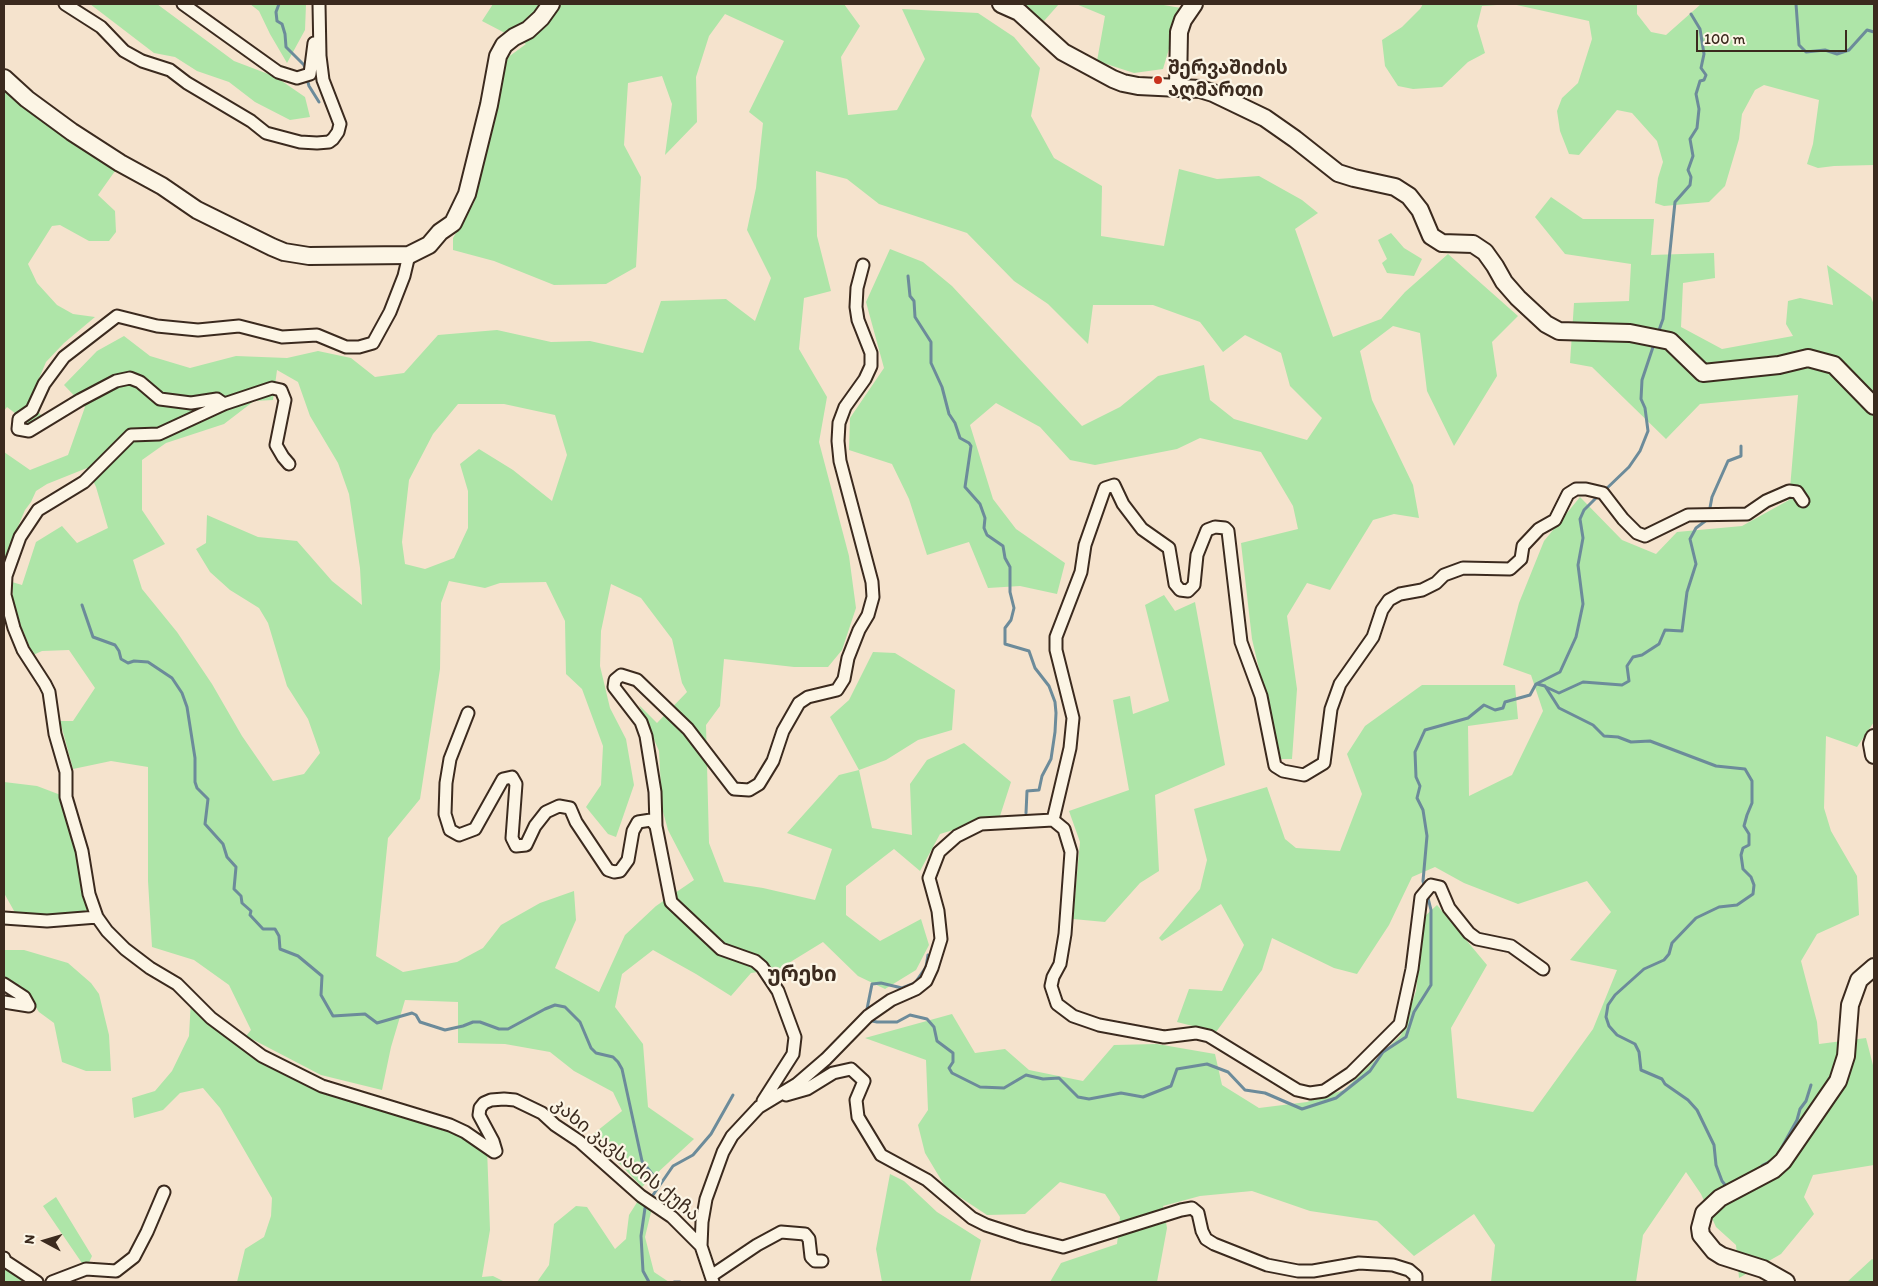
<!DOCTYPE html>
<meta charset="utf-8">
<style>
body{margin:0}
#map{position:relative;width:1878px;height:1286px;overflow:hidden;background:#f5e3cd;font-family:Itim,sans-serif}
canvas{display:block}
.frame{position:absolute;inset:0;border:5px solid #3b2a1e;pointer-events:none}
.north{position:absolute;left:20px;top:1216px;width:50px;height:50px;-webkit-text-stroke:4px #fcf5e5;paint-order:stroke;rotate:276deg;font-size:14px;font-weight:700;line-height:20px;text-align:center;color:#3b2a1e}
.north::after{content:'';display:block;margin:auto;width:18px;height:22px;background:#3b2a1e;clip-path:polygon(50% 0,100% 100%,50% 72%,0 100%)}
.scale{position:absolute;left:1696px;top:30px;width:151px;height:22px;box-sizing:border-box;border:2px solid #3b2a1e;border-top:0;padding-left:6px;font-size:15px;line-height:18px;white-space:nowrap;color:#3b2a1e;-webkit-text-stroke:4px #fcf5e5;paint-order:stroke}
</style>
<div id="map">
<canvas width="1878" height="1286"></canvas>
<div class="frame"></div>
<div class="north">N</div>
<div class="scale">100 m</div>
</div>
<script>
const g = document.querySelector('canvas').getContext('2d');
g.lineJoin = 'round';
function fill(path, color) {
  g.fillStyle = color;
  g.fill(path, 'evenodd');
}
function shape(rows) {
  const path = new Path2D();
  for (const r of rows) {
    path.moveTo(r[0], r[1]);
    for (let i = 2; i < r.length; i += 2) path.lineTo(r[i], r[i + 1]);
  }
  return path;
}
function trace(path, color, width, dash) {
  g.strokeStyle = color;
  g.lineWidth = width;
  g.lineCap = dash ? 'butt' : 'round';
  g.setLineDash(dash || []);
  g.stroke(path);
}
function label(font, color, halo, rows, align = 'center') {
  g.font = font + ' Itim,"Noto Sans Georgian",sans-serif';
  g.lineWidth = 4.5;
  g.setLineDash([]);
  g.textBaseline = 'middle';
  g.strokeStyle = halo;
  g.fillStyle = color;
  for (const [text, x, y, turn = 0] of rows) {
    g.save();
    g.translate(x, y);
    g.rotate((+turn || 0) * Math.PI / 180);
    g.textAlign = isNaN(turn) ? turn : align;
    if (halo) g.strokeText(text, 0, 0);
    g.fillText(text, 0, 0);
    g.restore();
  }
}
const green = shape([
 [90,4,157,4,234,61,276,77,305,97,310,117,290,120,255,102,229,82,197,71,175,57,154,53],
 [250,4,306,4,305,30,287,63,270,34,259,11],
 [493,4,844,4,860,26,841,57,848,115,897,110,925,59,902,9,978,13,1014,37,1040,68,1031,116,1054,158,1102,186,1101,236,1164,246,1179,169,1217,179,1259,176,1302,200,1318,213,1295,229,1333,337,1381,319,1405,292,1448,254,1518,316,1492,342,1497,376,1454,446,1427,391,1420,333,1393,326,1360,351,1372,400,1413,485,1419,518,1394,514,1373,520,1330,590,1307,583,1287,616,1297,689,1292,759,1280,759,1252,639,1241,543,1298,529,1293,506,1261,452,1200,438,1177,449,1095,465,1070,460,1040,427,996,403,970,425,993,499,1016,529,1065,563,1057,594,1020,586,988,588,969,542,927,555,909,499,892,464,849,450,850,418,884,368,866,302,890,249,923,262,952,286,1082,426,1120,407,1158,376,1204,365,1210,400,1234,419,1307,440,1322,418,1290,386,1281,353,1245,335,1223,352,1200,322,1153,305,1093,305,1088,344,1048,304,1014,281,967,233,879,204,847,179,816,171,817,236,831,291,804,298,799,349,827,397,819,442,849,556,856,608,842,650,828,667,794,667,724,659,720,706,706,725,709,843,724,882,763,888,815,900,832,849,787,833,839,775,859,770,830,717,849,700,873,652,895,653,955,690,952,730,918,740,886,760,859,770,872,828,912,835,910,784,927,760,964,743,1011,782,1000,816,940,834,920,871,894,849,846,886,846,915,880,941,921,919,929,945,916,970,885,989,858,976,823,942,779,969,751,973,731,996,696,974,653,950,622,974,615,1007,643,1044,648,1107,694,1139,642,1187,592,1135,622,1111,613,1092,574,1071,550,1052,505,1044,458,1043,458,1002,405,1000,391,1047,382,1090,321,1075,246,1036,251,1030,229,985,194,960,152,947,148,881,148,767,111,761,73,769,60,721,73,721,95,688,69,650,42,651,33,655,21,626,13,600,12,582,22,585,36,542,62,526,77,543,108,528,96,487,87,468,47,484,36,491,31,502,25,510,11,543,7,561,4,597,4,452,30,470,68,455,85,407,64,385,97,351,124,336,150,356,190,368,236,356,287,358,318,351,351,358,375,377,404,373,438,335,497,330,551,342,590,341,643,353,661,301,726,299,755,321,771,278,747,230,756,188,763,123,749,112,784,41,725,14,709,36,696,77,697,122,665,155,672,104,662,76,628,83,624,145,641,177,636,267,606,284,554,285,494,261,453,250,453,238,474,203,485,161,507,58,526,44,482,21],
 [277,370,298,382,310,416,338,463,349,494,360,568,362,605,332,581,297,541,258,537,207,515,206,543,196,549,210,572,230,590,259,608,268,623,287,686,308,719,320,753,304,774,273,781,242,736,212,684,177,632,142,589,133,560,165,544,142,510,142,460,166,443,224,424,254,401,273,400],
 [458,404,504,404,555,415,567,455,552,501,513,470,479,449,460,464,468,491,468,528,454,558,425,569,405,564,402,542,409,480,433,434],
 [449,581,485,588,500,583,546,582,565,621,566,674,582,689,603,746,601,785,586,807,608,834,616,837,634,785,626,739,610,708,600,666,601,631,611,584,641,598,672,639,682,683,687,692,657,723,639,705,659,751,662,808,668,830,694,880,656,906,625,935,599,992,555,968,576,920,574,891,540,903,501,925,483,948,457,962,403,972,376,956,388,838,420,799,440,669,441,603],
 [1022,4,1059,4,1044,21],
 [1076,4,1158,4,1181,8,1163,69,1134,73,1097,61,1105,16],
 [1423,4,1637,4,1637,14,1651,32,1666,35,1701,4,1874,4,1874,165,1834,166,1818,168,1807,164,1813,144,1819,100,1764,85,1755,90,1742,114,1739,139,1725,186,1709,202,1664,206,1655,203,1658,178,1663,162,1657,141,1632,113,1617,110,1579,155,1569,154,1560,131,1557,111,1562,98,1578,83,1592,39,1589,21,1512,4,1482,6,1477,26,1485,53,1468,62,1442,87,1413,89,1398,86,1385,66,1382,40,1402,27,1420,9],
 [4,78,125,157,98,195,115,211,116,232,109,241,89,241,60,225,52,226,28,264,37,283,57,305,73,314,95,317,64,343,46,362,29,402,42,416,37,417,29,424,7,407,4,411],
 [1551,197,1583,219,1654,219,1651,255,1714,253,1715,278,1683,283,1681,327,1722,349,1793,336,1786,324,1788,301,1800,298,1833,305,1827,265,1871,297,1874,305,1874,722,1857,747,1826,736,1824,808,1831,831,1857,876,1859,915,1817,934,1801,961,1817,1022,1819,1044,1866,1038,1874,1069,1874,1165,1813,1175,1804,1197,1814,1214,1781,1254,1739,1278,1736,1245,1716,1227,1701,1194,1686,1172,1643,1235,1636,1282,1491,1282,1495,1245,1474,1214,1414,1256,1377,1221,1310,1211,1252,1191,1200,1196,1163,1206,1167,1228,1157,1282,1050,1282,1061,1263,1117,1244,1120,1217,1105,1194,1060,1182,1025,1214,987,1215,946,1188,925,1153,918,1125,928,1110,926,1060,865,1038,952,1014,975,1053,1005,1049,1029,1070,1083,1081,1114,1045,1157,1044,1215,1054,1222,1085,1259,1108,1307,1102,1344,1090,1401,1035,1416,991,1424,917,1437,905,1487,965,1451,1028,1457,1098,1533,1112,1593,1029,1617,970,1570,960,1611,912,1587,881,1518,904,1464,883,1435,867,1412,877,1389,925,1357,974,1334,968,1272,938,1262,970,1216,1032,1177,1022,1189,989,1222,991,1244,945,1221,904,1162,941,1159,938,1200,889,1207,860,1194,809,1267,787,1285,839,1296,848,1340,851,1362,794,1347,754,1365,726,1422,685,1515,685,1518,719,1468,726,1469,796,1512,775,1543,711,1531,675,1503,665,1519,603,1544,541,1580,497,1622,540,1656,554,1677,532,1742,526,1789,500,1798,395,1700,404,1666,439,1592,367,1570,363,1574,303,1629,301,1631,264,1565,254,1535,217],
 [1391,233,1404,248,1422,259,1414,276,1387,273,1382,263,1387,259,1378,240],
 [1164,595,1175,611,1195,602,1225,765,1155,795,1159,871,1140,883,1105,922,1073,919,1080,842,1069,811,1129,790,1113,700,1130,696,1133,714,1169,701,1145,605],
 [4,782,37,786,66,797,97,917,18,918,4,893],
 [4,950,24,950,68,963,91,983,99,994,109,1035,111,1071,86,1071,62,1062,54,1023,39,1012,21,986,4,979],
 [191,999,225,1029,322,1086,425,1117,487,1148,490,1230,482,1277,493,1276,505,1282,237,1282,245,1249,264,1237,271,1216,272,1198,220,1108,203,1088,180,1093,163,1110,134,1118,132,1098,155,1091,172,1071,189,1036],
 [890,1174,904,1181,937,1212,981,1240,970,1282,882,1282,876,1249],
 [641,1196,653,1204,645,1237,654,1272,669,1282,537,1282,549,1265,554,1224,576,1206,587,1207,615,1249,626,1239,629,1215],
 [56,1197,92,1256,86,1269,43,1206],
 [1872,1259,1874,1260,1874,1282,1847,1282],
 [4,1261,37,1282,4,1282]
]);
const stream = shape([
 [279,4,276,12,277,21,282,24,285,34,286,47,304,65,306,72],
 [1796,4,1799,45,1806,52,1825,50,1837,54,1849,50,1867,30,1874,32],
 [307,79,309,86,319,102],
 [908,276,910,296,914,301,915,317,931,342,931,363,942,387,949,414,955,423,960,438,969,443,971,446,965,487,980,504,985,518,984,528,987,535,1003,546,1005,558,1010,567,1010,592,1014,608,1011,620,1005,628,1005,644,1029,651,1035,668,1049,686,1055,702,1056,713,1055,732,1051,759,1042,776,1039,790,1027,791,1026,813],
 [1658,333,1663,319,1675,202,1690,185,1691,177,1688,170,1693,156,1690,139,1697,128,1699,109,1696,94,1700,81,1704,80,1706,75,1701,68,1704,54,1700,29,1691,14],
 [1604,491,1629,467,1640,451,1648,431,1645,408,1641,399,1642,380,1654,344],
 [1709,513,1712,497,1728,461,1741,456,1741,446],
 [82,605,93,637,115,645,119,651,121,659,128,663,134,661,148,662,172,678,182,693,187,707,195,758,195,782,197,788,208,799,205,824,223,844,227,857,236,867,234,889,241,896,242,903,251,911,250,915,263,929,275,929,279,936,280,949,298,956,322,976,321,995,333,1016,365,1014,377,1023,412,1013,416,1015,420,1022,445,1030,463,1026,473,1022,480,1022,499,1029,508,1029,545,1009,555,1005,565,1007,580,1022,591,1048,596,1053,613,1057,618,1062,622,1069,642,1161,660,1184],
 [1537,684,1545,686,1559,708,1593,725,1604,736,1618,737,1631,742,1650,741,1716,766,1745,769,1752,781,1752,803,1747,815,1744,826,1749,834,1749,845,1743,848,1741,855,1743,869,1751,877,1754,885,1753,894,1737,905,1719,907,1696,918,1672,943,1669,954,1664,960,1644,969,1615,995,1608,1005,1606,1017,1609,1026,1617,1035,1635,1044,1639,1052,1641,1070,1662,1079,1665,1084,1688,1100,1697,1110,1714,1145,1716,1165,1722,1181,1726,1186,1729,1186],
 [1546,687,1559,693,1583,682,1622,685,1629,681,1627,666,1633,657,1642,655,1659,644,1665,630,1682,631,1687,592,1696,564,1690,539,1696,528,1708,519],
 [1425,888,1423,881,1427,836,1423,810,1417,798,1420,786,1416,777,1415,752,1425,730,1468,718,1484,705,1495,710,1503,708,1505,702,1530,695,1536,684,1560,672,1576,637,1583,604,1578,565,1583,538,1580,519,1584,510,1599,495],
 [868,1012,867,1009,872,984,881,983,902,988,915,983,926,967,928,955],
 [871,1018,872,1021,877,1022,897,1022,910,1015,927,1019,934,1027,937,1041,953,1053,953,1062,949,1068,952,1073,980,1087,1004,1088,1026,1075,1043,1079,1059,1078,1078,1097,1089,1099,1121,1093,1143,1097,1171,1086,1177,1069,1207,1064,1228,1072,1245,1090,1265,1093,1302,1109,1336,1098,1370,1071,1383,1052,1406,1037,1414,1012,1431,985,1431,910,1427,894],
 [1777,1156,1797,1120,1800,1109,1806,1101,1811,1085],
 [1760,1169,1763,1165,1773,1160],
 [653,1195,673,1166,693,1155,711,1134,733,1095],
 [645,1208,641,1236,643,1271,649,1282],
 [674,1282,680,1282]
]);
const street = shape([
 [65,4,101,27,124,51,142,61,170,70,187,83,251,121,266,133,300,142,317,143,329,142,333,139,338,132,340,124,323,80,320,56,319,4],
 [183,4,278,72,297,78,310,74,314,43],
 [224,404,217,399,191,403,160,399,140,382,130,378,116,381,80,400,29,431,18,429,19,419,32,410,44,384,64,357,117,316,157,326,198,330,239,326,282,337,317,335,346,347,359,347,373,343,390,312,404,276,409,255],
 [289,464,283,457,276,445,285,400,281,390,272,388,224,404,159,434,131,435,84,482,38,510,20,537,6,576,5,595,14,628,23,650,45,684,49,692,55,734,66,772,66,797,82,851,89,894,97,917,107,931,125,949,150,968,177,984,211,1018,262,1056,322,1086,450,1125,465,1132,494,1152,496,1151,493,1141,479,1115,480,1108,484,1103,491,1100,504,1099,515,1100,542,1113,555,1125,579,1141,641,1196,672,1217,701,1246],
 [468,713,450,759,446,783,445,814,450,830,459,835,475,829,503,779,512,777,516,784,512,838,516,846,526,845,535,826,546,812,559,806,570,808,576,822,608,870,614,872,620,871,628,860,633,831,638,822,651,820,656,826,671,902,721,949,755,961,762,967,778,991,795,1037,793,1054,763,1101],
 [1053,820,1064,829,1071,852,1065,934,1060,964,1053,977,1051,986,1057,1004,1073,1016,1099,1025,1164,1037,1196,1033,1209,1036,1297,1090,1310,1093,1324,1091,1351,1073,1400,1024,1412,969,1421,897,1431,885,1440,887,1449,908,1469,933,1477,939,1511,946,1543,969],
 [656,826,655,792,646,736,641,722,614,687,615,680,621,675,637,680,688,729,734,789,749,790,759,784,773,761,783,731,799,703,808,697,837,690,844,679,848,658,859,630,868,615,873,597,872,582,840,461,838,441,839,423,845,407,865,379,871,366,871,353,858,320,856,307,857,288,863,265],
 [4,918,47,921,97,917],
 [4,984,24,997,29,1006],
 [4,1002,29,1006],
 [786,1095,807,1089,833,1073,851,1069,864,1081,856,1100,858,1117,881,1155,927,1180,972,1218,986,1225,1023,1237,1063,1247,1181,1210,1192,1208,1198,1213,1202,1231,1206,1239,1214,1244,1267,1265,1298,1271,1313,1271,1359,1263,1393,1265,1409,1270,1416,1276,1416,1282],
 [4,1258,5,1261,37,1282],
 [711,1276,757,1245,781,1232,805,1234,809,1239,811,1257,815,1261,822,1261],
 [52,1282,86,1269,116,1271,134,1257,147,1232,164,1192],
 [713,1282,701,1246,702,1222,706,1199,723,1152,732,1136,759,1107,797,1084,826,1059,868,1016,891,1000,916,989,926,981,932,968,941,939,938,911,929,878,939,852,957,836,981,824,1053,820,1070,748,1073,718,1056,650,1056,637,1081,572,1085,545,1105,488,1114,485,1123,504,1142,529,1169,548,1175,584,1180,590,1188,591,1194,585,1197,555,1207,530,1215,527,1225,528,1228,531,1241,642,1261,696,1275,766,1283,771,1304,775,1324,763,1331,709,1340,684,1373,637,1382,610,1389,600,1400,594,1422,590,1436,583,1444,575,1463,568,1510,569,1521,559,1523,546,1539,529,1555,520,1568,494,1576,489,1586,489,1603,493,1623,519,1637,533,1645,536,1688,515,1747,514,1766,501,1789,491,1797,492,1803,501]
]);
const secondary = shape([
 [1001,4,1019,12,1063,52,1113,79,1123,83,1138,86,1200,89,1213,93,1265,118,1295,139,1338,173,1354,178,1395,187,1409,196,1420,210,1431,236,1442,243,1473,244,1485,252,1495,266,1504,282,1518,298,1546,324,1559,331,1630,333,1670,341,1703,373,1779,365,1808,358,1834,365,1874,406],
 [4,78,27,99,72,132,120,163,162,186,197,210,272,247,284,252,309,256,409,255,429,245,440,232,453,223,467,194,489,105,498,56,504,45,514,37,528,30,541,18,551,4],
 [1178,87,1179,32,1183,20,1194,4],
 [1874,738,1872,744,1874,755],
 [1786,1282,1763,1269,1722,1256,1714,1251,1701,1235,1700,1228,1704,1213,1720,1198,1773,1170,1783,1161,1838,1081,1846,1056,1850,1005,1859,980,1874,967]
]);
const markers = [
 [1158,80,5,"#c8321e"]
];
const poiNames = [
 ["შერვაშიძის",1168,69],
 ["აღმართი",1168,91]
];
const streetNames = [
 ["კახი კავსაძის ქუჩა",625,1160,39]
];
const quarterNames = [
 ["ურეხი",802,976]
];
fill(green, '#aee5a8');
trace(stream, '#6c8b9a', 3);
trace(street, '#3b2a1e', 15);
trace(secondary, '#3b2a1e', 20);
trace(street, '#fcf5e5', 11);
trace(secondary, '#fcf5e5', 16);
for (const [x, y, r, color] of markers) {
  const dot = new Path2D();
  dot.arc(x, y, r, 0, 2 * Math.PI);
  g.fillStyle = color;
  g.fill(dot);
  trace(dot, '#fcf5e5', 2);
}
label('bold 19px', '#3b2a1e', '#fcf5e5', poiNames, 'left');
label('19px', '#3b2a1e', '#fcf5e5', streetNames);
label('bold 21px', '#3b2a1e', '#fcf5e5', quarterNames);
</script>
